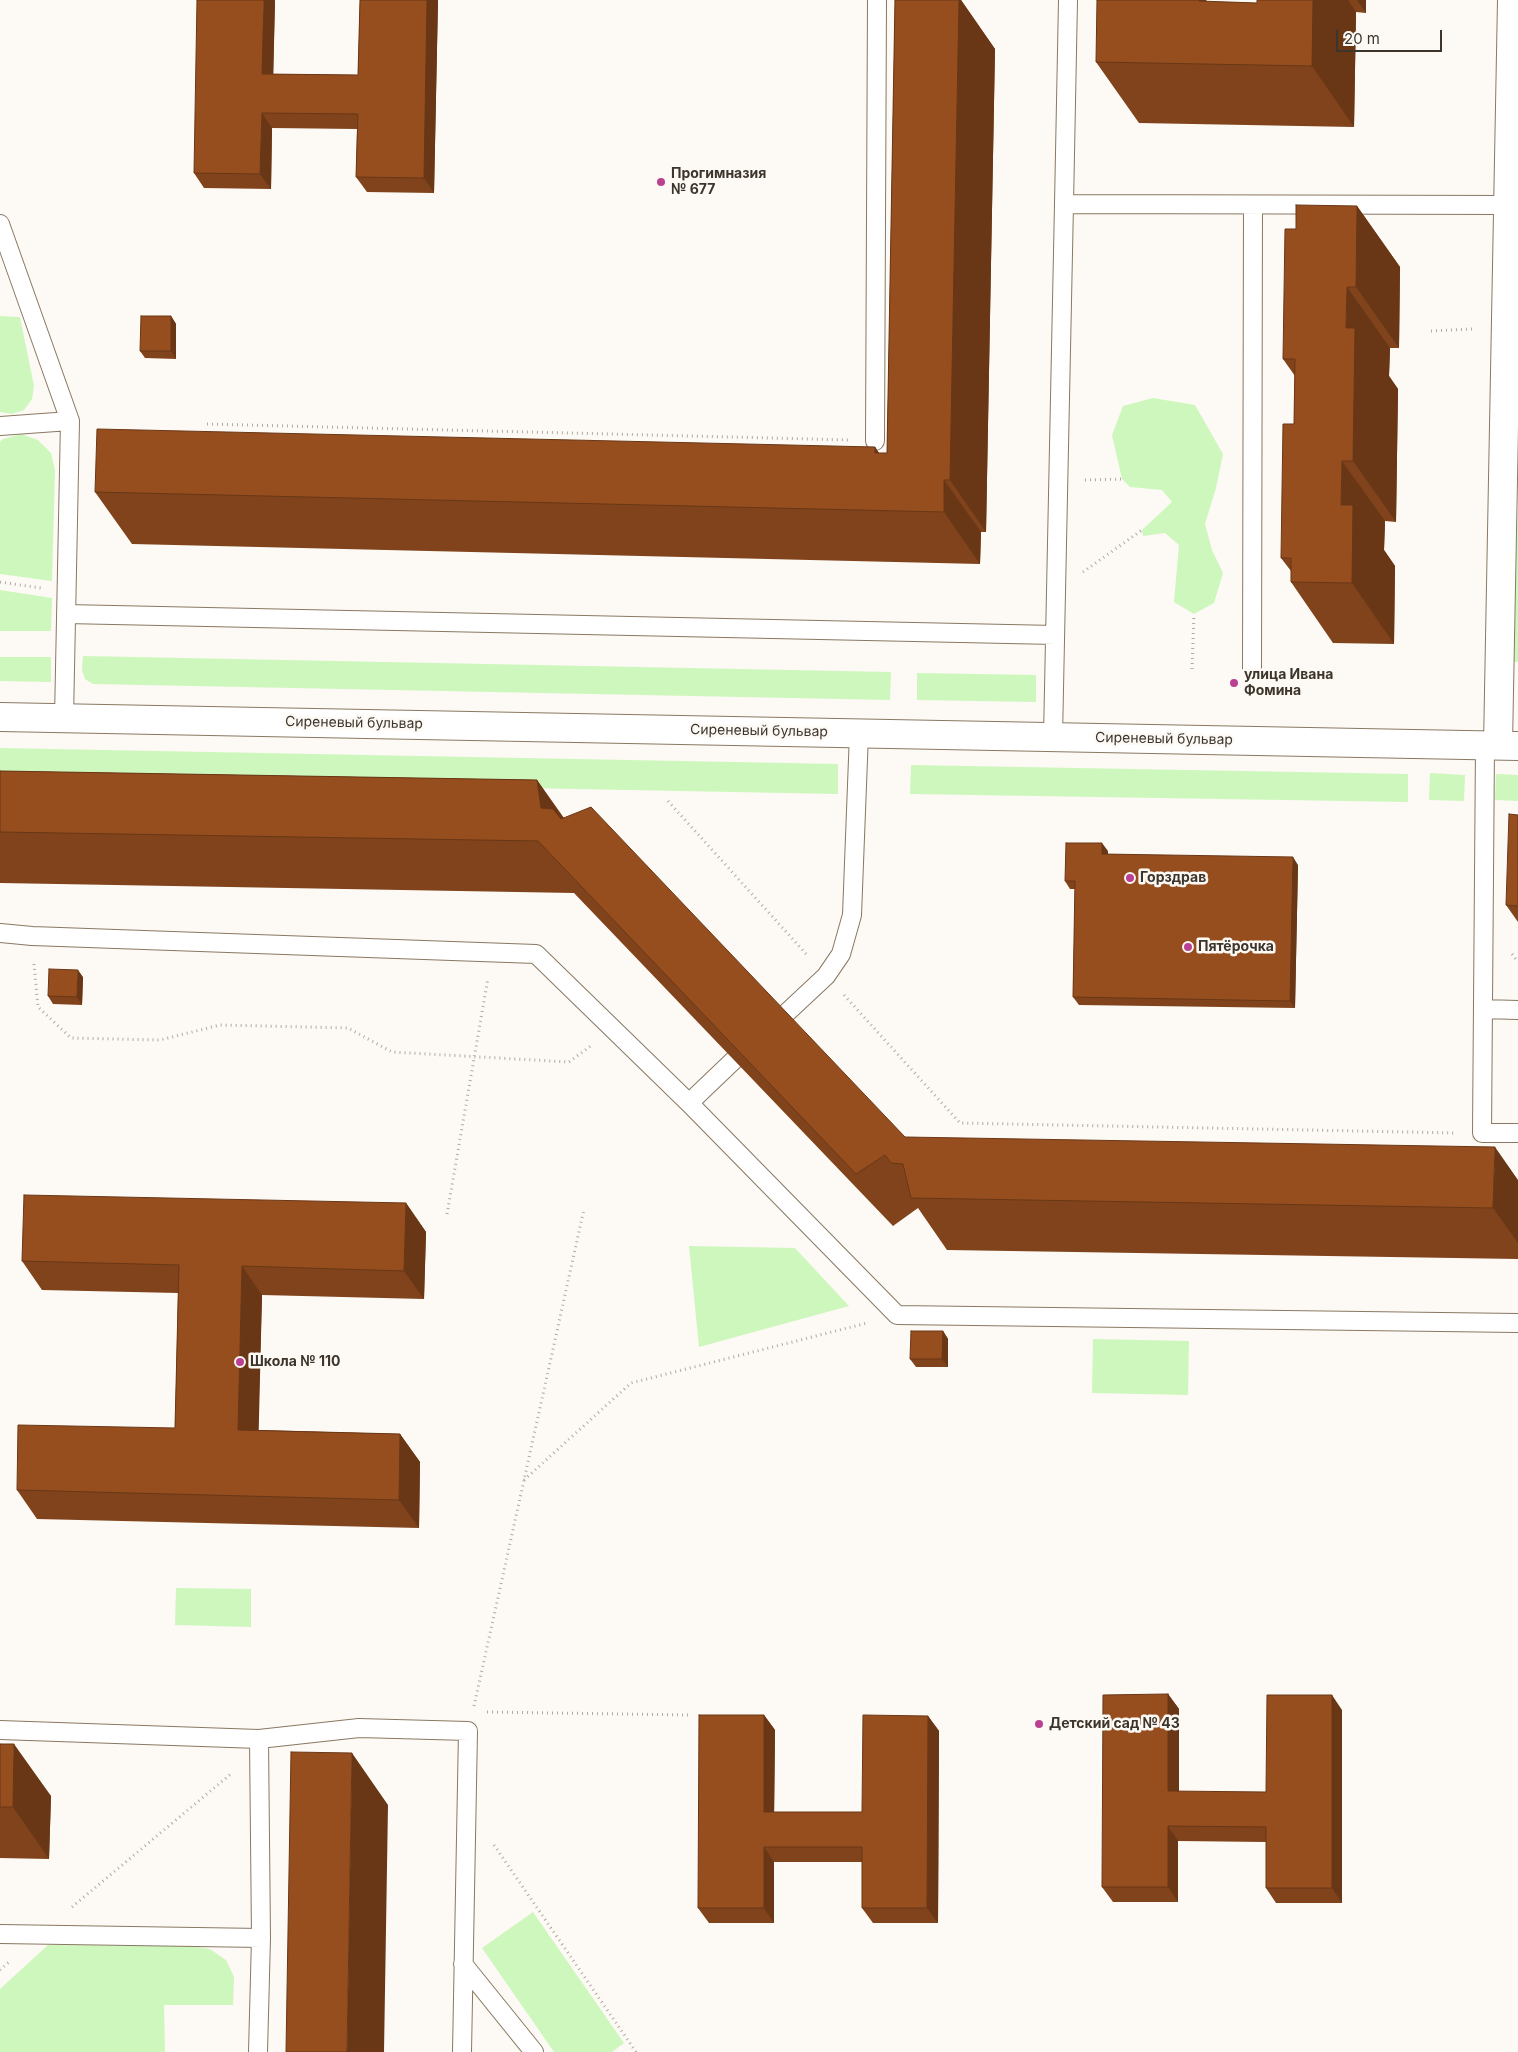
<!DOCTYPE html>
<meta charset="utf-8">
<style>
body{margin:0}
#map{position:relative;width:1518px;height:2052px;overflow:hidden;background:#fdf9f4;font-family:Inter,sans-serif}
canvas{display:block}
.scale{position:absolute;left:1336px;top:30px;width:106px;height:22px;box-sizing:border-box;border:2px solid #3d352c;border-top:0;padding-left:6px;font-size:15px;line-height:18px;white-space:nowrap;color:#3d352c;-webkit-text-stroke:4px #fdf9f4;paint-order:stroke}
</style>
<div id="map">
<canvas width="1518" height="2052"></canvas>
<div class="scale">20 m</div>
</div>
<script>
const g = document.querySelector('canvas').getContext('2d');
g.lineJoin = 'round';
function fill(path, color) {
  g.fillStyle = color;
  g.fill(path, 'evenodd');
}
function shape(rows) {
  const path = new Path2D();
  for (const r of rows) {
    path.moveTo(r[0], r[1]);
    for (let i = 2; i < r.length; i += 2) path.lineTo(r[i], r[i + 1]);
  }
  return path;
}
function trace(path, color, width, dash) {
  g.strokeStyle = color;
  g.lineWidth = width;
  g.lineCap = dash ? 'butt' : 'round';
  g.setLineDash(dash || []);
  g.stroke(path);
}
function label(font, color, halo, rows, align = 'center') {
  g.font = font + ' Inter,sans-serif';
  g.lineWidth = 5;
  g.setLineDash([]);
  g.textBaseline = 'middle';
  g.strokeStyle = halo;
  g.fillStyle = color;
  for (const [text, x, y, turn = 0] of rows) {
    g.save();
    g.translate(x, y);
    g.rotate((+turn || 0) * Math.PI / 180);
    g.textAlign = isNaN(turn) ? turn : align;
    if (halo) g.strokeText(text, 0, 0);
    g.fillText(text, 0, 0);
    g.restore();
  }
}
const green = shape([
 [0,316,20,317,34,386,32,399,24,410,12,414,0,412],
 [1153,398,1195,405,1223,454,1216,488,1205,524,1212,550,1223,573,1214,603,1194,614,1174,602,1179,545,1165,533,1143,536,1142,530,1172,502,1162,490,1130,487,1122,479,1112,435,1123,406],
 [21,434,38,440,51,453,55,470,52,581,0,574,0,442,3,439],
 [1518,508,1518,662,1510,662],
 [0,590,52,598,51,631,0,631],
 [83,656,891,672,890,700,93,684,85,679,82,670],
 [0,657,51,657,51,682,0,681],
 [917,673,1036,675,1036,702,917,700],
 [0,748,838,764,838,794,0,778],
 [911,765,1408,774,1408,802,910,794],
 [1430,773,1465,775,1464,801,1429,800],
 [1496,774,1518,775,1518,801,1495,800],
 [689,1246,795,1248,849,1306,699,1347],
 [1093,1339,1189,1341,1188,1395,1092,1393],
 [176,1588,251,1589,251,1627,175,1625],
 [533,1912,624,2043,612,2052,554,2052,482,1948],
 [48,1945,191,1946,210,1949,226,1960,234,1977,233,2005,164,2005,165,2052,0,2052,0,1989]
]);
const path = shape([
 [1431,331,1473,329],
 [207,424,849,440],
 [1085,480,1122,479],
 [1083,572,1142,530],
 [0,582,41,588],
 [1192,669,1194,614],
 [668,801,808,956],
 [1512,954,1518,962],
 [34,964,38,1007,71,1038,160,1040,220,1025,348,1028,392,1052,569,1062,592,1045],
 [844,995,960,1123,1456,1133],
 [447,1214,488,978],
 [524,1480,631,1383,867,1323],
 [474,1706,584,1209],
 [487,1712,689,1715],
 [494,1845,636,2052],
 [72,1907,232,1773],
 [0,1970,9,1962]
]);
const service = shape([
 [1068,0,1064,204,1508,205],
 [0,224,70,421,64,718],
 [0,426,70,421],
 [875,441,877,0],
 [66,614,1055,635],
 [1252,669,1253,206],
 [1053,737,1064,204],
 [1485,745,1482,1133,1518,1133],
 [0,933,32,936,536,954,689,1103,897,1315,1518,1323],
 [1483,1009,1518,1010],
 [780,1019,826,976,841,954,852,915,859,733],
 [689,1103,734,1060],
 [0,1730,259,1739,359,1728,468,1731,462,2052],
 [0,1934,261,1938],
 [463,1964,534,2052],
 [258,2052,261,1938,259,1739]
]);
const minor = shape([
 [0,717,1518,746],
 [1498,745,1512,0]
]);
const wall = shape([
 [275,0,273,74,358,75,360,0,438,0,434,193,367,192,356,177,357,129,272,128,271,189,204,188,194,173],
 [895,0,961,0,995,49,986,532,981,532,980,564,132,544,95,492,875,447,879,453,887,453],
 [1257,0,1366,0,1366,13,1356,12,1354,127,1139,123,1096,62,1207,2,1257,3],
 [1357,206,1400,267,1399,348,1390,348,1389,376,1398,389,1396,522,1385,521,1384,550,1395,566,1394,644,1333,643,1291,582,1291,571,1281,558,1294,424,1295,376,1283,359,1296,229],
 [171,316,176,324,176,359,145,358,140,351],
 [0,771,537,780,564,818,905,1137,1518,1180,1518,1259,947,1250,918,1208,893,1226,574,893,0,883],
 [1518,815,1518,922,1506,905],
 [1108,851,1108,854,1298,865,1295,1008,1079,1005,1073,997,1075,889,1070,889,1065,881],
 [83,977,82,1005,53,1004,48,996],
 [406,1203,426,1232,424,1299,262,1295,258,1430,400,1434,420,1462,419,1528,37,1519,17,1490,175,1428,178,1293,42,1290,22,1261],
 [943,1331,948,1339,948,1367,916,1367,910,1359],
 [1168,1694,1179,1709,1179,1792,1266,1792,1342,1710,1342,1903,1276,1903,1266,1888,1266,1842,1178,1841,1178,1902,1113,1902,1102,1887],
 [764,1715,775,1730,774,1812,862,1812,928,1716,939,1731,938,1923,873,1923,862,1908,862,1862,774,1862,774,1923,709,1923,698,1908],
 [0,1744,51,1796,49,1859,0,1858]
]);
const shadedWall = shape([
 [264,0,275,0,273,89,262,74],
 [427,0,438,0,434,193,424,178],
 [959,0,961,0,995,49,986,532,950,480],
 [1199,0,1206,0,1242,51,1199,1],
 [1313,0,1348,0,1356,12,1354,127,1312,66],
 [1357,0,1366,0,1366,13],
 [262,113,272,128,271,189,260,174],
 [1357,206,1400,267,1399,348,1356,287],
 [1347,287,1390,348,1389,376,1398,389,1396,522,1353,461,1346,328],
 [171,316,176,324,176,359,171,351],
 [875,447,911,499,875,453],
 [1342,461,1385,521,1384,550,1395,566,1394,644,1352,583,1341,505],
 [944,480,981,532,980,564,944,512],
 [537,780,573,832,541,808],
 [1102,843,1108,851,1107,861,1102,854],
 [1293,857,1298,865,1295,1008,1290,1001],
 [78,970,83,977,82,1005,77,997],
 [1495,1147,1518,1180,1518,1243,1493,1208],
 [406,1203,426,1232,424,1299,404,1271],
 [242,1266,262,1295,258,1458,238,1430],
 [943,1331,948,1339,948,1367,942,1359],
 [400,1434,420,1462,419,1528,399,1500],
 [1168,1694,1179,1709,1179,1806,1168,1791],
 [1332,1695,1342,1710,1342,1903,1332,1888],
 [764,1715,775,1730,774,1827,764,1812],
 [928,1716,939,1731,938,1923,927,1908],
 [14,1744,51,1796,49,1859,13,1807],
 [352,1753,388,1805,384,2052,347,2052],
 [1168,1826,1178,1841,1178,1902,1168,1887],
 [764,1847,774,1862,774,1923,764,1908]
]);
const building = shape([
 [197,0,264,0,262,74,358,75,360,0,427,0,424,178,356,177,358,114,262,113,260,174,194,173,197,0],
 [895,0,959,0,950,480,944,480,944,512,95,492,97,429,875,447,875,453,887,453,895,0],
 [1097,0,1199,0,1199,1,1257,3,1257,0,1313,0,1312,66,1096,62,1097,0],
 [1296,205,1357,206,1356,287,1347,287,1346,328,1355,328,1353,461,1342,461,1341,505,1353,505,1352,583,1291,582,1291,558,1281,558,1283,424,1294,424,1295,359,1283,359,1285,229,1296,229,1296,205],
 [141,316,171,316,171,351,140,351,141,316],
 [0,771,537,780,541,808,553,809,561,819,591,807,905,1137,1495,1147,1493,1208,911,1198,903,1164,891,1163,885,1155,856,1174,538,841,0,832,0,771],
 [1509,814,1518,815,1518,906,1506,905,1509,814],
 [1066,843,1102,843,1102,854,1293,857,1290,1001,1073,997,1075,881,1065,881,1066,843],
 [49,969,78,970,77,997,48,996,49,969],
 [24,1195,406,1203,404,1271,242,1266,238,1430,400,1434,399,1500,17,1490,18,1425,175,1428,179,1265,22,1261,24,1195],
 [911,1331,943,1331,942,1359,910,1359,911,1331],
 [1168,1694,1168,1791,1266,1792,1267,1695,1332,1695,1332,1888,1266,1888,1266,1827,1168,1826,1168,1887,1102,1887,1103,1695,1168,1694],
 [699,1715,764,1715,764,1812,862,1812,863,1715,928,1716,927,1908,862,1908,862,1847,764,1847,764,1908,698,1908,699,1715],
 [0,1744,14,1744,13,1807,0,1807,0,1744],
 [291,1752,352,1753,347,2052,286,2052,291,1752]
]);
const markers = [
 [661,182,5,"#ba4091"],
 [1234,683,5,"#ba4091"],
 [1130,878,5,"#ba4091"],
 [1188,947,5,"#ba4091"],
 [240,1362,5,"#ba4091"],
 [1039,1724,5,"#ba4091"]
];
const poiNames = [
 ["Прогимназия",671,174],
 ["№ 677",671,190],
 ["улица Ивана",1244,675],
 ["Фомина",1244,691],
 ["Горздрав",1140,878],
 ["Пятёрочка",1198,947],
 ["Школа № 110",250,1362],
 ["Детский сад № 43",1049,1724]
];
const streetNames = [
 ["Сиреневый бульвар",354,723,1],
 ["Сиреневый бульвар",759,731,1],
 ["Сиреневый бульвар",1164,739,1]
];
fill(green, '#cef7bd');
trace(service, '#897862', 20);
trace(minor, '#897862', 30);
trace(path, '#afaaa3', 3, [1, 4]);
trace(service, '#fff', 18);
trace(minor, '#fff', 28);
fill(wall, '#81431b');
fill(shadedWall, '#693716');
fill(building, '#964e1f');
trace(building, '#693716', 1);
for (const [x, y, r, color] of markers) {
  const dot = new Path2D();
  dot.arc(x, y, r, 0, 2 * Math.PI);
  g.fillStyle = color;
  g.fill(dot);
  trace(dot, '#fdf9f4', 2);
}
label('bold 14px', '#3d352c', '#fdf9f4', poiNames, 'left');
label('14px', '#3d352c', '#fdf9f4', streetNames);
</script>
